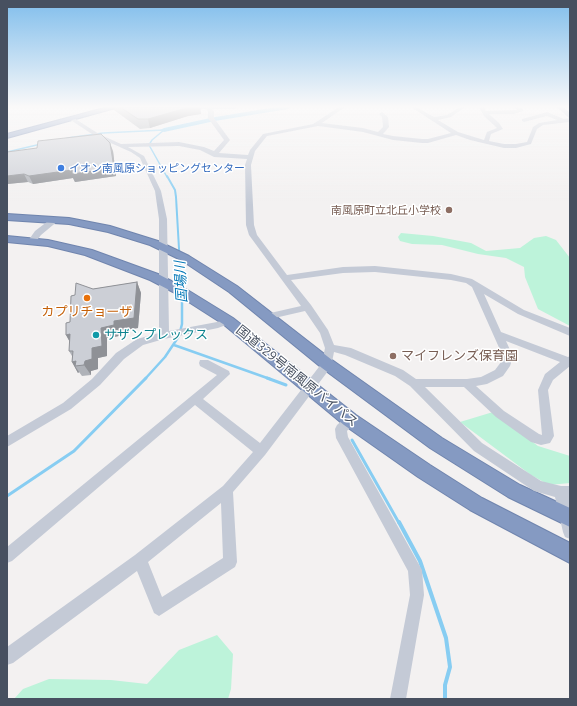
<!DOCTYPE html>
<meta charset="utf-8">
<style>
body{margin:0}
#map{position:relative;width:577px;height:706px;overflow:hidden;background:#f3f1f1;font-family:Ubuntu,sans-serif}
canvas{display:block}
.frame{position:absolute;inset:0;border:8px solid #475060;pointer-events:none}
</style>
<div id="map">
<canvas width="577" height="706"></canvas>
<div class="frame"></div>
</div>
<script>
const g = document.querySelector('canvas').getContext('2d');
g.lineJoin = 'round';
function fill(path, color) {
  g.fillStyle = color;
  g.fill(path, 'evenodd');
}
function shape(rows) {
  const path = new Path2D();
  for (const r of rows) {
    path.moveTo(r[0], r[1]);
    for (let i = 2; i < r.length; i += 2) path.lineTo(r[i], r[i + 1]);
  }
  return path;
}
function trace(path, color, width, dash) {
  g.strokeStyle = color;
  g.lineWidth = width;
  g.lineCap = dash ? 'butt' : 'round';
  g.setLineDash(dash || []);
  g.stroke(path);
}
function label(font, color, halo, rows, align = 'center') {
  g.font = font + ' Ubuntu,"Noto Sans JP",sans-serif';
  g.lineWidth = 3;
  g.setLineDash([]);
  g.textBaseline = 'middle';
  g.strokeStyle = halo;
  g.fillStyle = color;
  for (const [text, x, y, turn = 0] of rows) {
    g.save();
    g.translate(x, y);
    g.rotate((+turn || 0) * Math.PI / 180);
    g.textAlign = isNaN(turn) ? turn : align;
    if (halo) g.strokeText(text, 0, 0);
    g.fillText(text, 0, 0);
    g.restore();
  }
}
const green = shape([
 [401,233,433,236,471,243,486,251,520,248,534,238,546,236,556,240,570,258,570,326,538,309,525,277,524,267,506,258,478,254,442,245,412,244,400,241,398,237],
 [493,412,538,446,570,456,570,483,549,485,531,475,460,422],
 [217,635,233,654,231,689,228,699,14,699,23,689,49,679,111,680,147,684,179,650]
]);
const streamFar4 = shape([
 [164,130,152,140,149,145,167,177],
 [67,138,103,133,164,130],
 [7,152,41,144]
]);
const streamFar3 = shape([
 [167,176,175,190,176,197,180,266]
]);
const streamFar2 = shape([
 [180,265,181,289],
 [174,345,270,379],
 [145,379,165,357,179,336,182,324,182,296]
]);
const streamFar1 = shape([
 [267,378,286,385],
 [352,440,399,523],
 [7,496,74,451,146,378]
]);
const stream = shape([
 [399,522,420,561,446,638,450,667,445,685,445,699]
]);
const river = shape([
 [277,107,292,107,288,109,215,121,164,132,160,130,164,128,215,117,277,107]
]);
const minor = shape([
 [183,107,237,107,235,109,211,109,214,111,214,118,230,140,219,153,248,155,250,150,263,134,313,124,339,107,345,107,322,123,363,128,378,132,383,127,382,117,379,114,382,112,388,117,389,127,383,134,393,136,422,139,428,139,451,133,411,107,416,107,434,117,447,115,460,107,465,107,451,117,438,120,458,132,484,140,487,132,497,128,484,116,479,107,483,107,486,111,514,110,517,110,514,107,519,107,523,109,523,111,514,114,489,114,499,123,503,129,491,134,489,141,504,144,516,144,527,142,533,127,539,123,557,120,547,116,524,122,522,121,522,119,547,112,564,119,570,118,570,122,543,125,537,129,531,144,516,148,504,148,470,140,456,135,428,143,422,143,393,140,363,132,318,126,267,136,255,151,251,165,254,225,257,235,287,275,343,267,375,266,451,274,472,279,524,310,570,328,570,336,518,314,484,294,501,332,568,357,570,356,570,366,553,380,548,390,554,436,550,443,541,445,531,442,496,417,464,387,425,387,482,443,541,481,561,486,570,486,570,498,569,498,570,539,565,537,563,532,555,497,534,491,474,451,410,386,395,376,345,355,334,352,331,367,265,455,233,492,237,562,235,567,159,616,154,613,137,571,13,663,7,665,7,647,135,555,223,486,253,452,195,405,12,561,7,563,7,547,217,375,200,366,199,363,200,360,208,360,229,371,230,374,203,399,260,443,322,363,325,348,320,333,305,311,266,320,261,317,266,314,301,306,249,235,246,225,245,165,247,159,214,157,200,150,179,146,128,147,144,156,161,191,167,219,169,331,217,322,228,318,233,321,231,323,218,328,164,339,143,345,124,359,100,385,71,409,7,447,7,436,63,403,92,379,116,353,137,339,159,333,159,219,155,191,140,158,131,152,95,136,69,119,74,118,99,134,121,144,179,142,204,147,214,151,224,140,208,118,208,111,206,109,186,109,183,107],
 [375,272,451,280,466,283,472,287,501,352,501,362,495,370,481,377,467,379,416,379,403,370,351,348,334,345,328,330,311,305,291,280,343,273,375,272],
 [506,341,560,362,545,374,538,390,542,435,539,434,504,411,476,386,487,384,503,376,510,366,511,363,511,352,506,341],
 [221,503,223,558,162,597,148,562,221,503],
 [52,218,58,218,59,220,41,235,35,243,29,243,28,241,35,231,52,218],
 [350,415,354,417,356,420,347,431,348,437,422,570,424,595,406,699,390,699,410,595,408,571,336,438,335,429,337,425,346,417,350,415]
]);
const major = shape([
 [557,107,563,107,570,113,570,119,557,107]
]);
const highway = shape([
 [108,107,119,107,7,138,7,134,108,107],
 [7,214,69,218,110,226,158,241,189,256,237,286,332,360,442,438,520,485,570,508,570,527,508,497,430,448,322,368,229,292,181,260,150,245,108,232,69,224,7,220,7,214],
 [7,236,48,240,92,250,158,274,181,286,233,318,356,415,430,465,482,498,570,543,570,563,470,510,418,477,344,425,223,324,173,292,150,280,85,255,48,246,7,242,7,236]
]);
const wall = shape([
 [114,107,200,107,201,114,188,116,150,128,140,129,114,110],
 [113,151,116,176,75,182,73,178,33,184,28,182,7,184,7,152],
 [137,282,141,293,138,328,119,331,119,336,107,338,107,356,98,358,98,369,91,371,91,375,82,376,79,372,78,373,72,362,72,356,69,351,70,342,66,335,70,322,75,295,93,289]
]);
const shadedWall = shape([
 [187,107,200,107,201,114,188,116,150,128,148,119],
 [110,143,113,151,116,176,75,182,73,178,33,184,29,176],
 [24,174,28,182,7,184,7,176],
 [137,282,141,293,138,328,119,331,119,336,107,338,107,356,98,358,98,369,91,371,91,375,84,365,85,361,92,348,101,328,114,321],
 [70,334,72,346,66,335],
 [76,361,75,366,79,372,78,373,72,362]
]);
const building = shape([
 [120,107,190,107,148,119,138,119,120,107],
 [101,134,110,143,114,168,72,174,72,170,29,176,24,174,7,176,7,152,37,148,38,141,101,134],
 [137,282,134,318,114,321,114,325,101,328,102,346,92,348,92,359,85,361,84,365,75,366,76,361,72,362,73,351,69,351,70,334,66,335,66,323,70,322,71,296,75,295,76,283,93,289,137,282]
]);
const markers = [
 [61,168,4,"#3f7fe0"],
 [449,210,4,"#8d6e63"],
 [87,298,4,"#e8710a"],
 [96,335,4,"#0f9aa8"],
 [393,356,4,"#8d6e63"]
];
const farShopnames = [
 ["イオン南風原ショッピングセンター",69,168]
];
const farEducationnames = [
 ["南風原町立北丘小学校",441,210]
];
const foodNames = [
 ["カプリチョーザ",87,312]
];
const cultureNames = [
 ["サザンプレックス",104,335]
];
const educationNames = [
 ["マイフレンズ保育園",401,356]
];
const streetNames = [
 ["国道329号南風原バイパス",297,376,39]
];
const waterNames = [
 ["国場川",181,282,-93]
];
fill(green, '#bdf3da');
trace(streamFar4, '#87cdf2', 1.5);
trace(streamFar3, '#87cdf2', 2);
trace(streamFar2, '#87cdf2', 2.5);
trace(streamFar1, '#87cdf2', 3);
trace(stream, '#87cdf2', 4);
fill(river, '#87cdf2');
trace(highway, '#7085ae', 2);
fill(minor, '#c4cad6');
fill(major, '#afbbd1');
fill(highway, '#859ac2');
fill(wall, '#afb2b8');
fill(shadedWall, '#8f9196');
fill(building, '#cccfd6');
trace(building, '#8f9196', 1);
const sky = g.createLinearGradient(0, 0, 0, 205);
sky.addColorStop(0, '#81beec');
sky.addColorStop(0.52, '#faf9f9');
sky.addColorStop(1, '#faf9f900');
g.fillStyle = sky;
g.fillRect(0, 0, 577, 205);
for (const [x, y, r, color] of markers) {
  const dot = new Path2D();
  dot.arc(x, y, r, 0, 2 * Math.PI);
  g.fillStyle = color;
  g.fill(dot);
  trace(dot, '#fff', 1.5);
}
label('11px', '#366cbe', '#fff', farShopnames, 'left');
label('11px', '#785e54', '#fff', farEducationnames, 'right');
label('13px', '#c56008', '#fff', foodNames);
label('13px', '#0d838f', '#fff', cultureNames, 'left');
label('13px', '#785e54', '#fff', educationNames, 'left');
label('13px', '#475060', '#fff', streetNames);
label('italic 14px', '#0277b7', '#fff', waterNames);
</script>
